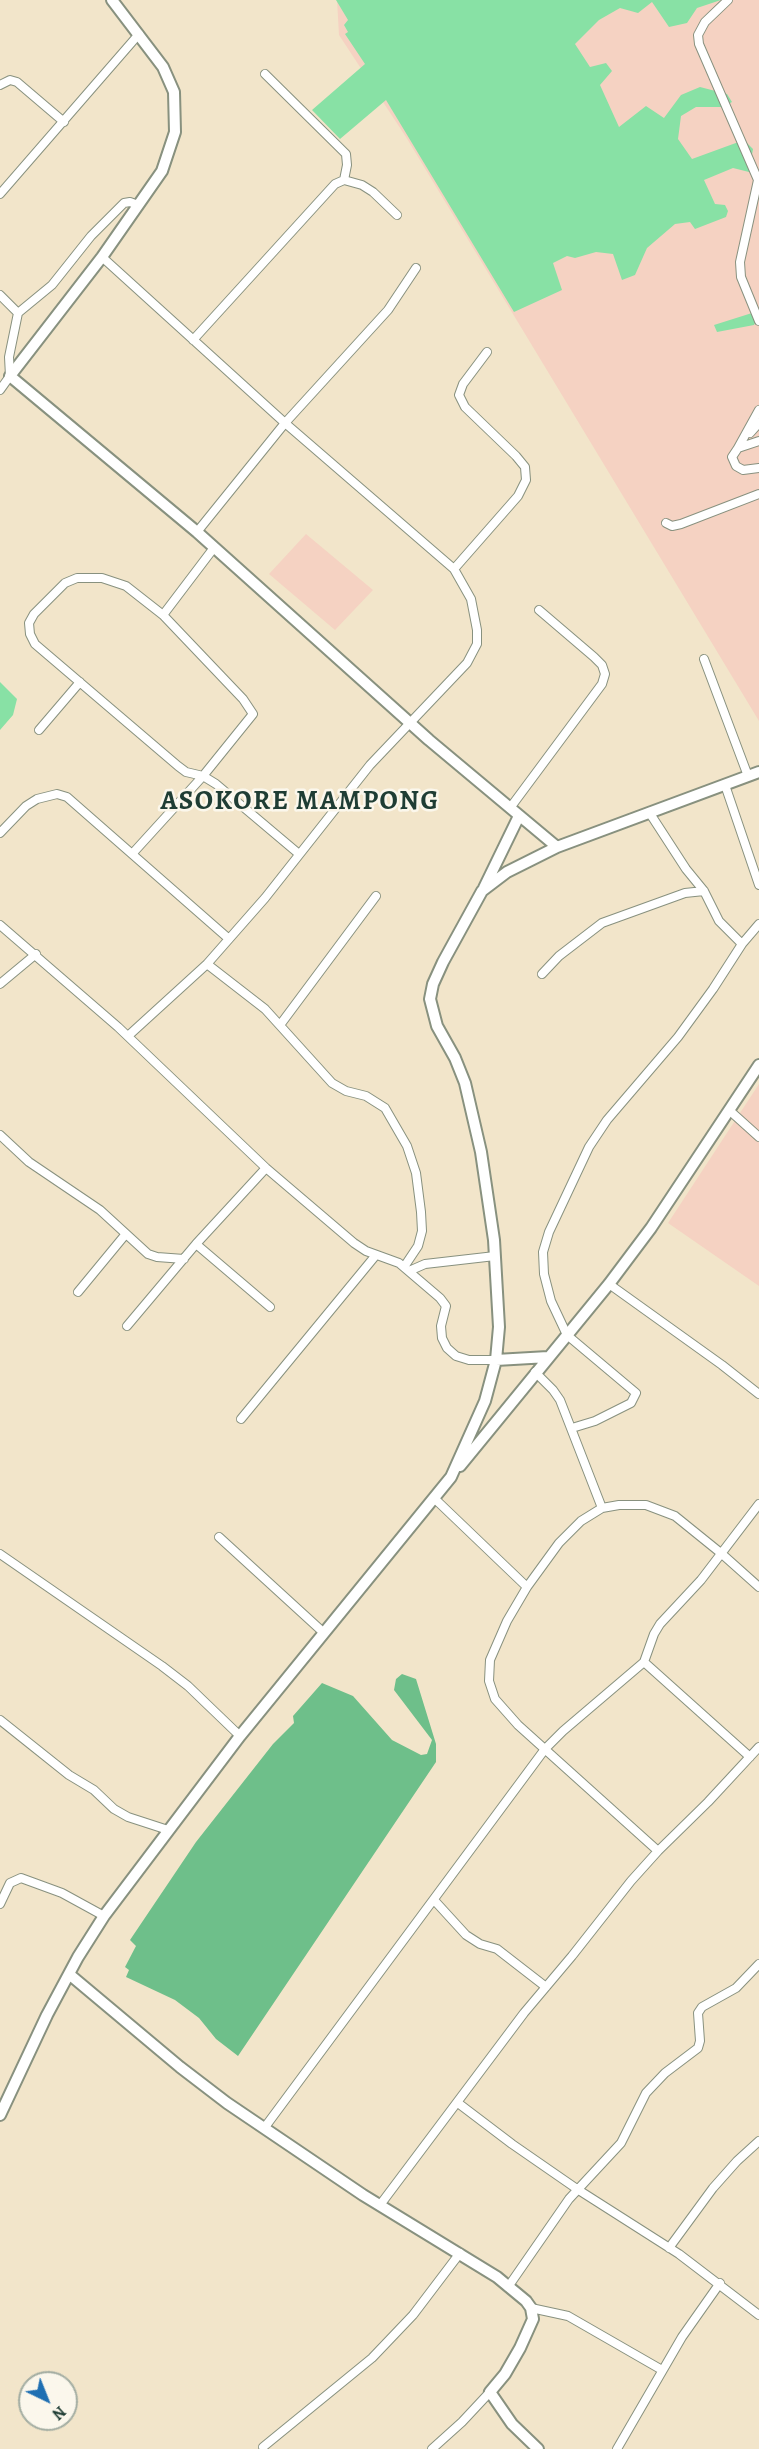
<!DOCTYPE html>
<style>
body{margin:0}
#map{position:relative;width:759px;height:2449px;overflow:hidden;background:#f2e5ca;font-family:Alegreya,serif}
canvas{display:block}
.north{position:absolute;left:18px;top:2371px;width:60px;height:60px;box-sizing:border-box;background:#fbf7ec;border:2px solid #a3ada2;border-radius:50%;rotate:137deg;font-size:16px;font-weight:700;line-height:24px;text-align:center;color:#1f3d34}
.north::after{content:'';display:block;margin:auto;width:21px;height:27px;background:#1f6fb2;clip-path:polygon(50% 0,100% 100%,50% 72%,0 100%)}
</style>
<div id="map">
<canvas width="759" height="2449"></canvas>
<div class="north">N</div>
</div>
<script>
const g = document.querySelector('canvas').getContext('2d');
g.lineJoin = 'round';
function fill(path, color) {
  g.fillStyle = color;
  g.fill(path, 'evenodd');
}
function shape(rows) {
  const path = new Path2D();
  for (const r of rows) {
    path.moveTo(r[0], r[1]);
    for (let i = 2; i < r.length; i += 2) path.lineTo(r[i], r[i + 1]);
  }
  return path;
}
function trace(path, color, width, dash) {
  g.strokeStyle = color;
  g.lineWidth = width;
  g.lineCap = dash ? 'butt' : 'round';
  g.setLineDash(dash || []);
  g.stroke(path);
}
function label(font, color, halo, rows, align = 'center') {
  g.font = font + ' Alegreya,serif';
  g.lineWidth = 5;
  g.setLineDash([]);
  g.textBaseline = 'middle';
  g.strokeStyle = halo;
  g.fillStyle = color;
  for (const [text, x, y, turn = 0] of rows) {
    g.save();
    g.translate(x, y);
    g.rotate((+turn || 0) * Math.PI / 180);
    g.textAlign = isNaN(turn) ? turn : align;
    if (halo) g.strokeText(text, 0, 0);
    g.fillText(text, 0, 0);
    g.restore();
  }
}
const built = shape([
 [337,0,759,0,759,721,406,137,339,35],
 [306,534,373,590,335,630,269,574],
 [759,1084,759,1286,668,1223]
]);
const green = shape([
 [336,0,721,0,697,8,687,23,669,27,652,2,638,13,620,8,599,20,575,44,590,67,606,63,612,71,600,85,619,127,646,106,664,118,681,95,700,87,727,94,732,102,723,107,696,107,681,116,678,139,692,159,744,140,753,149,749,172,733,168,704,180,715,204,725,205,728,211,726,217,695,229,690,222,675,224,647,248,635,275,622,280,613,254,596,252,575,258,567,256,553,263,562,290,514,312,386,100,340,139,312,110,365,64,345,34,348,32,344,25,348,20],
 [752,313,756,321,754,325,717,332,714,325],
 [0,682,17,699,13,715,0,730]
]);
const forest = shape([
 [402,1674,416,1679,436,1744,436,1762,238,2056,216,2039,199,2018,175,2000,126,1977,129,1970,125,1967,136,1946,130,1940,196,1842,273,1744,294,1723,293,1716,322,1683,353,1696,392,1740,421,1755,427,1754,432,1740,394,1690,396,1679]
]);
const minor = shape([
 [728,0,705,22,698,35,699,44,758,180,740,262,741,277,759,321],
 [265,74,346,154,347,165,344,180],
 [0,85,10,80,17,82,64,122],
 [0,194,139,34],
 [102,257,285,423,454,569,471,599,477,630,477,644,467,663,370,765,265,898,207,964,128,1036],
 [0,295,18,313,9,357,10,376,0,390],
 [18,313,52,285,91,236,124,203,130,202,138,205],
 [193,340,335,184,344,180,362,185,373,192,397,215],
 [750,433,759,423],
 [759,441,738,448,732,457,736,466,743,470,759,468],
 [738,448,759,410],
 [666,523,672,526,681,524,759,494],
 [197,532,285,423,388,310,416,268],
 [454,569,518,496,526,480,525,467,516,456,465,407,459,395,463,384,487,352],
 [163,615,213,549],
 [704,659,748,776],
 [39,730,80,682],
 [725,785,759,885],
 [510,808,602,684,605,674,602,665,594,657,539,610],
 [649,812,686,869,704,891,719,921,742,944],
 [0,833,26,806,37,799,57,794,67,797,229,939],
 [132,854,203,776,253,714,243,699,163,615,126,586,102,578,77,578,65,583,34,614,29,623,30,634,35,644,178,766,186,772,203,776,216,784,299,854],
 [0,925,118,1027,266,1168,354,1243,366,1251,399,1263,440,1298,446,1306,441,1326,442,1338,447,1348,456,1356,469,1360,496,1360],
 [207,964,265,1009,332,1083,346,1091,366,1096,385,1108,407,1146,416,1173,421,1212,422,1231,418,1246,404,1267],
 [542,974,559,956,602,923,685,893,704,891],
 [0,984,36,954],
 [280,1025,376,896],
 [729,1110,759,1137],
 [0,1135,29,1162,100,1210,148,1254,157,1257,184,1259],
 [196,1244,270,1307],
 [409,1271,425,1264,495,1256],
 [609,1284,722,1365,759,1394],
 [78,1292,125,1235],
 [127,1326,196,1244,266,1168],
 [535,1372,553,1390,560,1400,602,1508],
 [241,1419,376,1255],
 [572,1428,595,1421,631,1403,636,1393,567,1335,551,1301,544,1274,543,1252,549,1232,589,1147,607,1120,678,1037,713,989,742,944,759,924],
 [434,1498,527,1587],
 [219,1537,324,1633],
 [0,1554,162,1666,188,1686,240,1736],
 [644,1662,750,1757],
 [0,1720,69,1775,94,1790,114,1809,128,1817,168,1830],
 [658,1851,518,1725,495,1699,489,1681,490,1660,507,1621,527,1587,559,1543,581,1521,602,1508,619,1505,646,1505,675,1516,722,1554,759,1587],
 [434,1900,466,1935,480,1944,497,1949,546,1987],
 [0,1904,10,1883,21,1878,62,1893,104,1916],
 [458,2103,512,2144,577,2189,679,2254,759,2315],
 [265,2127,545,1749,563,1731,644,1662,654,1634,660,1624,701,1580,759,1504],
 [380,2205,524,2013,572,1956,631,1881,658,1851,708,1802,759,1747],
 [669,2248,713,2188,737,2161,759,2141],
 [508,2287,569,2199,621,2143,646,2093,665,2073,698,2048,700,2041,698,2013,702,2007,736,1988,759,1964],
 [531,2308,568,2316,662,2370],
 [263,2447,372,2358,413,2315,460,2253],
 [432,2449,462,2422,490,2392],
 [617,2449,682,2337,720,2283]
]);
const tertiary = shape([
 [112,0,163,67,174,92,175,132,162,171,102,257,10,376,197,532,429,740,557,847],
 [484,888,519,816],
 [496,1360,548,1357],
 [460,1466,609,1284,651,1228,759,1065],
 [69,1974,180,2067,227,2103,363,2195,497,2277,526,2301,531,2308,533,2319,520,2348,505,2374,490,2392,512,2424,538,2449],
 [0,2115,47,2015,78,1957,104,1916,240,1736,451,1477,485,1401,496,1360,499,1327,494,1240,481,1152,465,1083,455,1058,437,1026,430,999,433,984,443,962,482,891,507,872,557,847,759,772]
]);
const districtNames = [
 ["ASOKORE MAMPONG",300,802]
];
fill(built, '#f5d2c2');
fill(green, '#88e1a5');
fill(forest, '#6ebf8a');
trace(minor, '#88917f', 10);
trace(tertiary, '#88917f', 14);
trace(minor, '#fff', 8);
trace(tertiary, '#fff', 10);
g.letterSpacing = '1.5px';
label('bold 27px', '#1f3d34', '#fbf7ec', districtNames);
g.letterSpacing = '0px';
</script>
